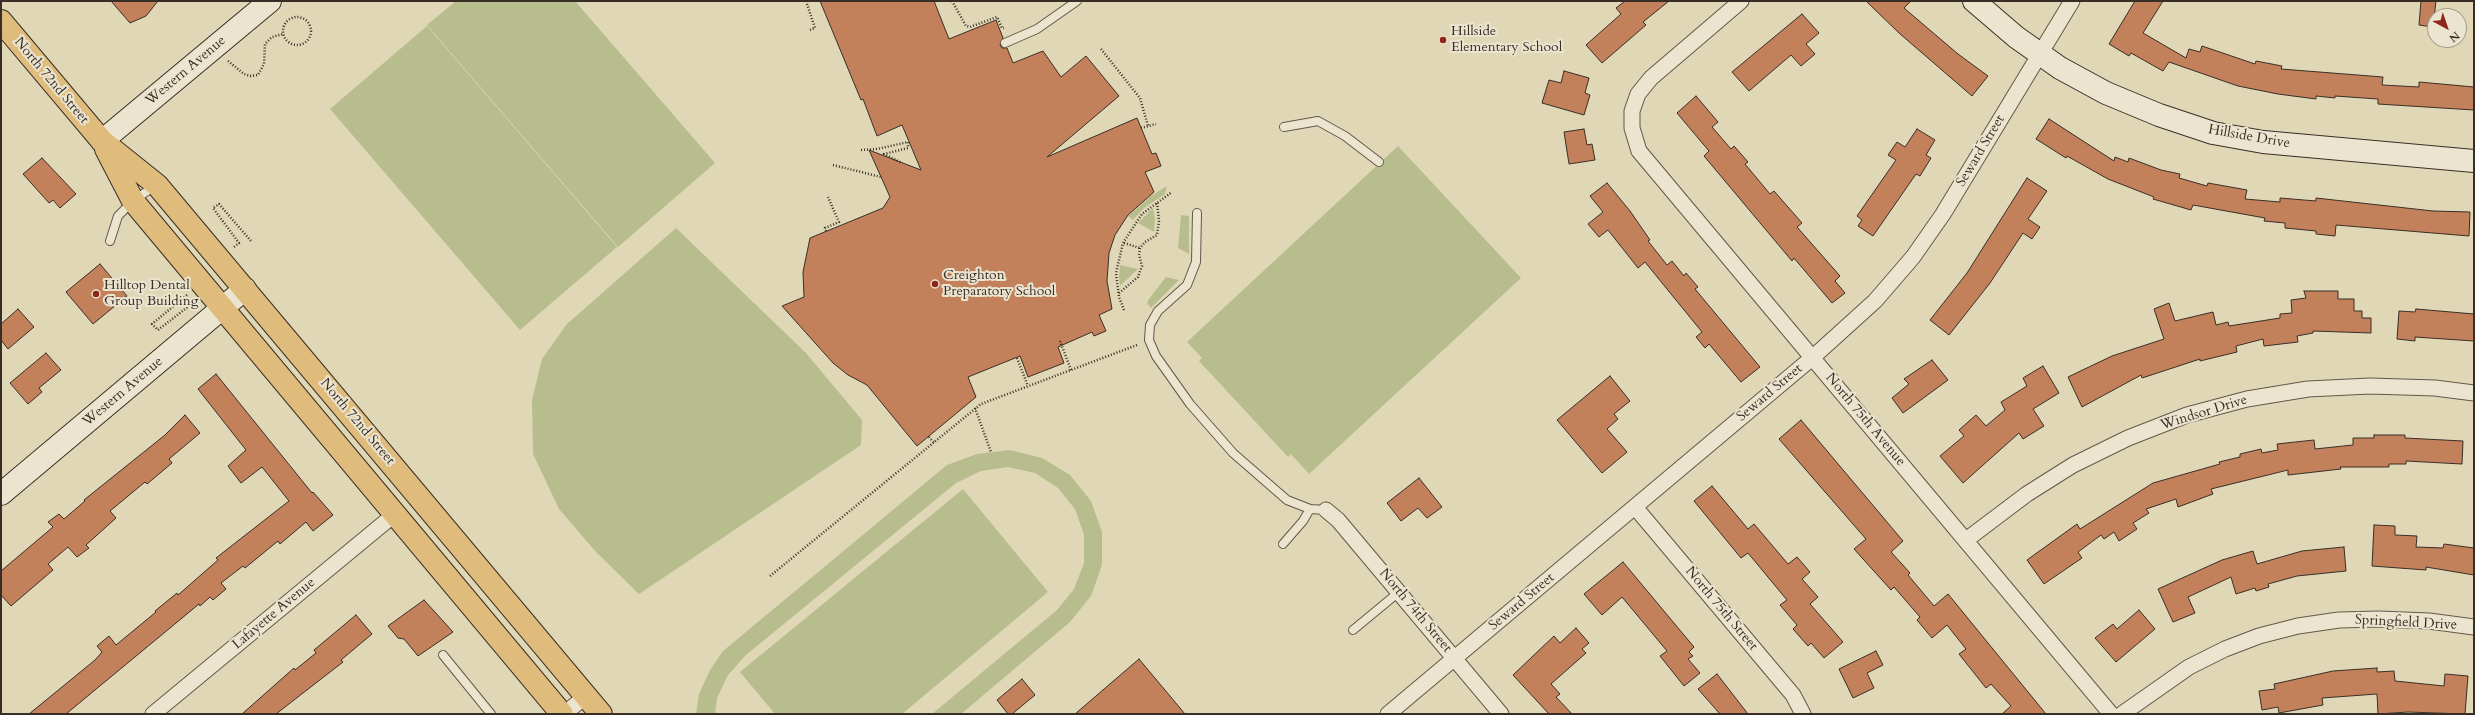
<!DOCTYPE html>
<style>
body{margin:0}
#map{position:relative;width:2475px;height:715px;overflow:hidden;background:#e0d7b7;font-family:Cardo,serif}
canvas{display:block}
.frame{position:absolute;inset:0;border:2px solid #392e26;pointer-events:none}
.north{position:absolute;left:2427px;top:8px;width:40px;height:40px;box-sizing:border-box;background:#ebe5d0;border:1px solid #a49c8c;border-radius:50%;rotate:140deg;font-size:11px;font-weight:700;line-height:16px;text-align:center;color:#392e26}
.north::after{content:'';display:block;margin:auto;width:14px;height:18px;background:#8f2418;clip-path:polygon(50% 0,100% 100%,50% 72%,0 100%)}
</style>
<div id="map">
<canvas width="2475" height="715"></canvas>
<div class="frame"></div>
<div class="north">N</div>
</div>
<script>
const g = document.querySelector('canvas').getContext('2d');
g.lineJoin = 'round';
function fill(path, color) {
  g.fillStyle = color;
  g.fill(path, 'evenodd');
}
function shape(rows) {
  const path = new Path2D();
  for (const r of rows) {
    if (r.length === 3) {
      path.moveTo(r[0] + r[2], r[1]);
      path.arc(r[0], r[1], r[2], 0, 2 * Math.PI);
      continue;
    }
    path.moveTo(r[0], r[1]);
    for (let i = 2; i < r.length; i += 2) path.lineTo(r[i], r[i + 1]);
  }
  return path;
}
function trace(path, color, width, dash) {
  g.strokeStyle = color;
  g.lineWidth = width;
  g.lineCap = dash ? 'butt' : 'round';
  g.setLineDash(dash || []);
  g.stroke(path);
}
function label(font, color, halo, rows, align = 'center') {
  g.font = font + ' Cardo,serif';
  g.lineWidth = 4;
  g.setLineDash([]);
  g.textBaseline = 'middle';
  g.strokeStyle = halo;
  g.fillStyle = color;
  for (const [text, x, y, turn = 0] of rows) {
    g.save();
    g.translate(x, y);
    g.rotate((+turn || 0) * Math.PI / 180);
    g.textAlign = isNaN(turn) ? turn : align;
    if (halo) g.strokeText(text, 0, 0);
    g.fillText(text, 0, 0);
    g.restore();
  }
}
const green = shape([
 [456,1,575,1,715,163,618,247,427,25],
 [427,26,617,247,520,330,330,109],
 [1398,146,1521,278,1309,474,1291,454,1288,457,1199,361,1202,358,1187,342],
 [1167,186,1165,194,1144,208,1133,220,1128,216,1151,196],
 [1153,208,1155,219,1154,232,1138,223],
 [1181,215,1189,216,1189,254,1178,248],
 [676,228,806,353,862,420,861,445,639,594,596,552,559,509,533,454,532,400,542,359,567,324],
 [1120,265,1138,269,1120,286,1119,277],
 [1166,277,1179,280,1151,308,1147,303,1149,299],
 [1010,450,1042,458,1070,475,1091,501,1102,532,1102,565,1091,596,1070,622,961,714,932,714,1057,610,1074,589,1084,563,1084,535,1075,509,1058,488,1035,473,1008,467,981,471,956,483,746,655,728,675,717,698,715,714,696,714,699,694,710,670,723,651,947,465,977,454],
 [963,489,1048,592,902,714,775,714,740,672]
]);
const building = shape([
 [111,1,158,1,146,16,130,23,111,1],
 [820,1,934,1,949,39,996,20,1003,38,1000,45,1002,48,1007,48,1013,63,1043,51,1061,77,1086,56,1119,96,1047,157,1137,118,1152,154,1156,153,1161,166,1145,172,1154,192,1128,215,1115,235,1109,253,1107,281,1112,309,1099,315,1106,331,1094,336,1092,332,1058,347,1064,363,1028,377,1020,356,968,377,976,397,917,446,867,385,848,375,833,363,782,306,804,297,803,272,810,238,883,208,890,197,869,150,921,170,902,125,877,136,863,99,861,100,820,1],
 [1625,1,1669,1,1643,22,1646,25,1602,63,1586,45,1621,14,1616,8,1625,1],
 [1866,1,1911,1,1904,8,1958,54,1988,76,1972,96,1899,33,1866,1],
 [2135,1,2163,1,2143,33,2186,58,2189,49,2200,52,2202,46,2255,64,2256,61,2282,66,2281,69,2383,77,2382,85,2419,87,2419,82,2474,87,2474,110,2378,104,2378,99,2335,96,2335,98,2316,96,2316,99,2278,94,2238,86,2169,62,2163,71,2131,53,2129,56,2109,44,2135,1],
 [2421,1,2436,1,2433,27,2419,25,2421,1],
 [1802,14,1819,33,1806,44,1815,54,1801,66,1791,55,1749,91,1732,72,1802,14],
 [1564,71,1589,78,1585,93,1590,95,1584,115,1542,103,1549,80,1561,83,1564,71],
 [1696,96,1718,122,1712,127,1731,149,1734,146,1748,162,1745,164,1770,194,1774,191,1802,223,1797,227,1840,276,1835,281,1845,293,1832,303,1794,258,1792,261,1704,156,1709,151,1677,113,1696,96],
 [2049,119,2114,161,2115,157,2128,162,2129,158,2161,170,2180,174,2179,178,2207,186,2208,183,2247,190,2245,199,2280,202,2280,198,2316,201,2316,198,2433,211,2470,212,2469,236,2336,225,2335,236,2316,234,2316,231,2285,228,2285,223,2264,221,2265,218,2193,205,2191,210,2153,199,2154,197,2108,179,2067,156,2066,158,2036,139,2049,119],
 [1584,129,1587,145,1592,144,1595,160,1569,164,1564,132,1584,129],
 [1917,129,1935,140,1926,155,1931,158,1920,176,1916,174,1873,236,1858,226,1862,220,1857,216,1896,160,1888,155,1897,142,1905,147,1917,129],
 [42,158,76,194,60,208,53,200,49,203,23,174,42,158],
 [2027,178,2047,191,2028,219,2040,227,2032,239,2023,233,1990,283,1949,335,1930,320,1967,273,2027,178],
 [1607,183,1630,211,1650,240,1648,241,1667,265,1672,261,1684,276,1686,273,1698,287,1695,289,1760,367,1741,382,1709,344,1705,348,1696,337,1702,332,1645,262,1638,268,1608,230,1599,237,1588,224,1603,212,1590,196,1607,183],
 [100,264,127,296,93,324,66,292,100,264],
 [2304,291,2338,291,2338,299,2354,299,2354,311,2362,311,2362,318,2371,318,2371,333,2313,331,2313,333,2297,336,2298,342,2264,346,2263,339,2236,346,2237,352,2200,361,2200,359,2142,378,2141,375,2082,407,2068,377,2112,356,2164,339,2154,309,2169,303,2175,321,2213,312,2216,325,2228,322,2229,326,2280,318,2280,314,2292,313,2291,300,2306,298,2304,291],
 [18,309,34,327,8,349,1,340,1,324,18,309],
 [2416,309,2474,314,2474,341,2415,337,2415,341,2397,339,2399,311,2415,312,2416,309],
 [46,353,61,370,39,388,42,392,28,404,10,383,46,353],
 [1932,360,1948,380,1903,413,1892,398,1909,384,1904,379,1932,360],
 [2043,366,2059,393,2033,409,2044,426,2023,439,2019,433,1963,483,1940,456,1964,436,1959,430,1976,415,1986,426,2005,410,2001,402,2027,386,2023,378,2043,366],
 [216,374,312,493,313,492,333,515,313,531,306,522,280,544,278,541,245,568,243,566,221,583,226,589,213,600,210,597,200,606,199,604,66,714,29,714,95,660,102,652,97,646,109,636,116,645,156,612,155,611,177,593,178,595,218,560,216,558,289,501,262,467,241,483,228,466,246,450,198,389,216,374],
 [1610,376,1630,401,1614,414,1618,419,1607,429,1627,452,1602,473,1557,420,1610,376],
 [185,415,200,433,169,459,172,463,147,484,145,482,110,511,116,518,86,545,89,548,77,557,68,547,48,564,53,570,11,606,1,595,1,571,53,527,48,522,59,514,64,519,85,501,84,500,165,435,185,415],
 [1801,420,1903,541,1891,552,1910,573,1908,575,1934,606,1948,594,2046,714,2002,714,2011,706,1991,684,1986,688,1959,654,1966,649,1947,625,1932,638,1917,620,1920,617,1894,587,1891,590,1854,549,1866,539,1779,439,1801,420],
 [2374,435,2405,435,2405,438,2463,441,2462,464,2406,461,2406,464,2389,464,2389,467,2340,467,2341,469,2288,475,2288,470,2211,489,2213,494,2178,507,2176,499,2146,509,2149,513,2133,523,2137,529,2119,541,2114,532,2104,539,2101,535,2078,552,2082,558,2044,584,2027,560,2077,524,2080,529,2153,483,2220,464,2219,462,2240,457,2240,454,2261,449,2262,453,2278,450,2277,444,2314,440,2315,449,2353,445,2353,438,2374,438,2374,435],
 [1419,478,1442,507,1427,518,1418,508,1401,521,1387,503,1419,478],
 [1712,486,1748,529,1754,524,1788,564,1797,557,1810,572,1802,579,1818,597,1810,604,1843,642,1824,658,1811,643,1808,646,1793,629,1797,625,1780,605,1787,600,1748,553,1741,558,1694,501,1712,486],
 [2374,525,2395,526,2395,535,2417,536,2416,547,2443,548,2444,544,2474,548,2474,575,2426,567,2426,570,2372,566,2374,525],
 [2344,547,2346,571,2297,576,2268,584,2269,587,2256,591,2255,588,2236,594,2231,577,2188,597,2195,613,2173,622,2158,589,2222,560,2253,551,2257,564,2302,551,2344,547],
 [1623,562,1694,647,1689,652,1693,656,1688,659,1700,673,1684,686,1660,656,1667,651,1622,597,1602,615,1584,594,1623,562],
 [424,600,453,632,418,656,404,639,398,638,388,626,424,600],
 [2139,610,2155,629,2116,662,2095,638,2113,624,2117,629,2139,610],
 [356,615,372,634,341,660,343,662,276,714,242,714,294,668,295,670,316,653,314,650,356,615],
 [1576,628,1589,643,1582,649,1586,653,1551,684,1560,694,1556,697,1572,714,1549,714,1513,675,1554,636,1560,643,1576,628],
 [1876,651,1883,665,1867,673,1874,688,1853,698,1839,669,1876,651],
 [1139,659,1185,714,1075,714,1139,659],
 [2377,668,2377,672,2394,671,2395,681,2444,686,2445,674,2468,676,2465,714,2408,712,2378,714,2377,694,2322,698,2323,705,2279,713,2278,707,2262,710,2259,691,2275,689,2274,684,2333,671,2377,668],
 [1717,674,1748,714,1720,714,1698,689,1717,674],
 [1022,679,1035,695,1012,714,1008,714,997,700,1022,679]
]);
const path = shape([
 [806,1,815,28,810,30],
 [952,1,966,26,970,27,997,17,1002,28,1004,28],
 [297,31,14],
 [1101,49,1140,98,1148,126],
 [228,61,244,74,251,76,258,75,264,64,265,44,272,37,283,34],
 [1141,128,1156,124],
 [861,150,877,149,908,142,908,148,884,154,902,163],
 [833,165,881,177],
 [826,231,825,228,839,222,828,197],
 [1124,243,1140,248],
 [234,247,239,243,213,208,219,204,251,241],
 [1119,293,1138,277,1142,266,1139,255,1140,248,1145,242,1157,235,1159,221,1157,202],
 [187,295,152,324,158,330,189,306],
 [1124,310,1119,297,1116,273,1123,243,1142,214,1172,192],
 [1060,341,1071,370],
 [1017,358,1028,386],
 [975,408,991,452],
 [929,437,934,443],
 [770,576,981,404,1137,345]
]);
const lane = shape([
 [1005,43,1037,29,1077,1],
 [1284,127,1318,121,1345,136,1379,162],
 [1197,213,1196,262,1187,285,1158,311,1150,325,1149,340,1156,356,1190,404,1233,453,1287,500,1310,509,1326,510],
 [110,241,118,216,133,201,156,185],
 [1283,544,1303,521,1310,509],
 [1353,630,1399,592],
 [443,655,491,714]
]);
const street = shape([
 [1741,1,1651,78,1638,94,1632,111,1632,128,1639,151,2111,714],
 [1635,507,1793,695,1803,714],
 [1326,510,1338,520,1501,714],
 [1966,540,2027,494,2073,465,2128,438,2187,415,2247,399,2308,389,2370,386,2435,388,2474,393],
 [153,714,395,514],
 [564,714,586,696],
 [1388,714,1812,358,1875,301,1913,257,1943,214,2072,1],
 [2122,714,2189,667,2225,649,2259,636,2298,626,2339,620,2379,619,2429,621,2474,627]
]);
const secondary = shape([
 [1974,1,2016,37,2060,68,2106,93,2159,115,2213,133,2263,142,2474,161],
 [102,141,270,1],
 [1,494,245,289]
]);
const primary = shape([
 [1,21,102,141,157,185,601,714],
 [106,149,133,201,562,714]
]);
const markers = [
 [1443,40,4,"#8f2418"],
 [935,284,4,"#8f2418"],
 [96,294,4,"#8f2418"]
];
const poiNames = [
 ["Hillside",1451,32],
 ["Elementary School",1451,48],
 ["Creighton",943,276],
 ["Preparatory School",943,292],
 ["Hilltop Dental",104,286],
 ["Group Building",104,302]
];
const streetNames = [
 ["Western Avenue",186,71,-40],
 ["North 72nd Street",51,81,50],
 ["Hillside Drive",2249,137,10],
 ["Seward Street",1981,151,-59],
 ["Western Avenue",123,392,-40],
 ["Seward Street",1770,393,-40],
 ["Windsor Drive",2204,413,-17],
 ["North 75th Avenue",1865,420,50],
 ["North 72nd Street",357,422,50],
 ["Seward Street",1522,602,-40],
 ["North 75th Street",1721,609,50],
 ["North 74th Street",1415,611,50],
 ["Lafayette Avenue",274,614,-40],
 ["Springfield Drive",2406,623,3]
];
fill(green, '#b7bd8c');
fill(building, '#c3815b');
trace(building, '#392e26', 1);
trace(lane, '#63584a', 10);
trace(street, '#63584a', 17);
trace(secondary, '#392e26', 24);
trace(primary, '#392e26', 24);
trace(path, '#392e26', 2.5, [1, 2]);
trace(lane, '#ebe5d0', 8);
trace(street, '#ebe5d0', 15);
trace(secondary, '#ebe5d0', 22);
trace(primary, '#e0bc7c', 22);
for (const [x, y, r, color] of markers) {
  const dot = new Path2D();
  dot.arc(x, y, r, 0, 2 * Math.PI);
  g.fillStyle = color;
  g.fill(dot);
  trace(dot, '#ebe5d0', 1.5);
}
label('14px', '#392e26', '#ebe5d0', poiNames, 'left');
label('14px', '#392e26', '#ebe5d0', streetNames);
</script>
